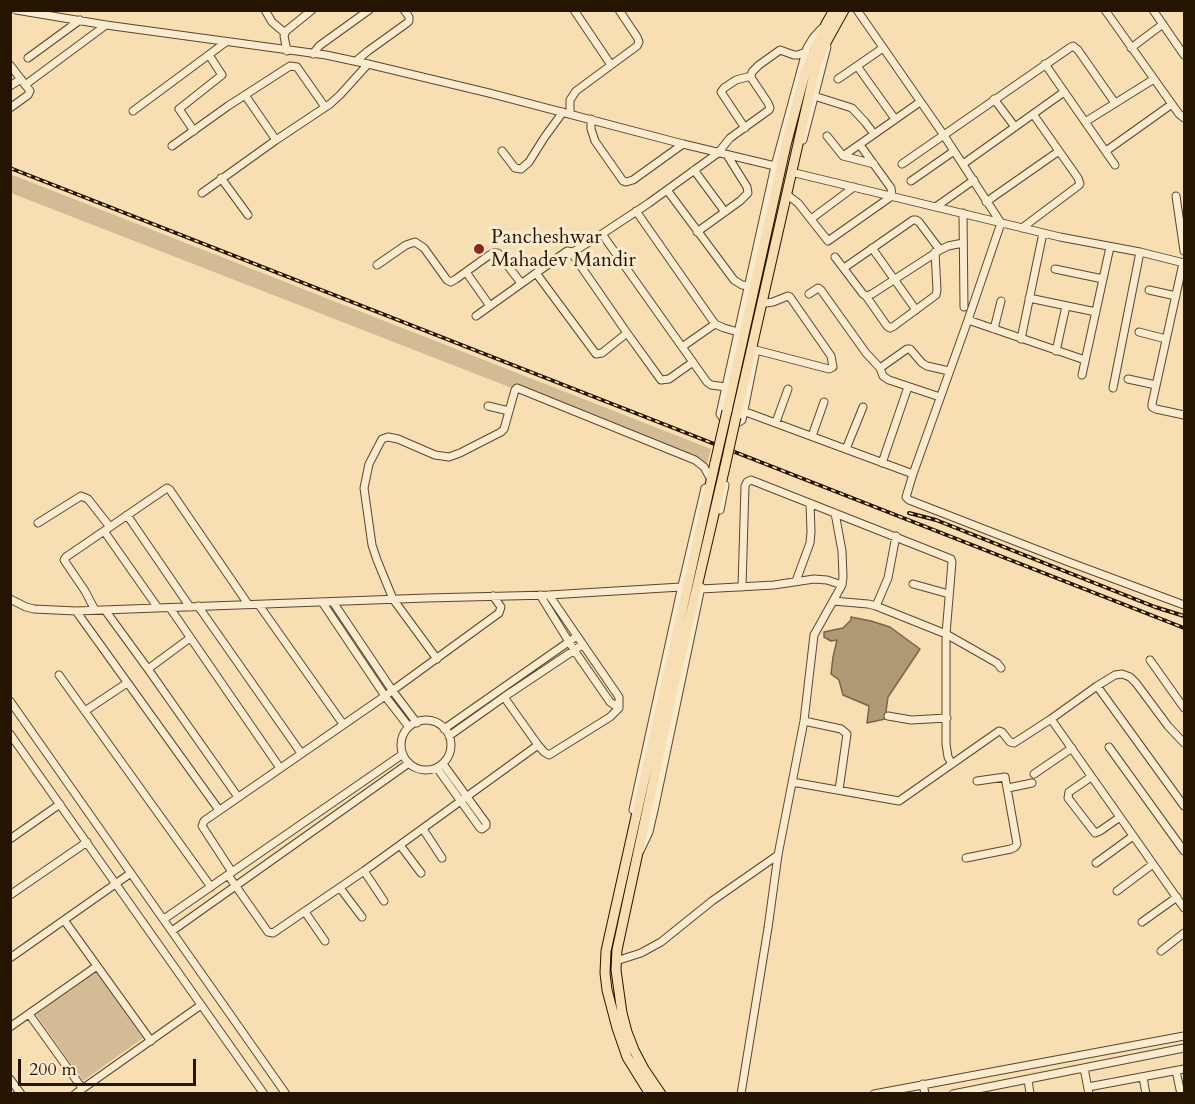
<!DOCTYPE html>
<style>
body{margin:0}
#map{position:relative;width:1195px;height:1104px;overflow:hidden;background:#f7dfb3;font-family:Cardo,serif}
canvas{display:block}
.frame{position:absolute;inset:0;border:12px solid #251400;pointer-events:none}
.scale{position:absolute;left:18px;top:1059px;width:178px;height:27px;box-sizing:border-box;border:3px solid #251400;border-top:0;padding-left:8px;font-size:18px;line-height:21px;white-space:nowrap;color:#251400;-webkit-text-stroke:4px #faeace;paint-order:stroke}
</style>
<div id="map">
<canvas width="1195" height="1104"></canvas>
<div class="frame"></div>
<div class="scale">200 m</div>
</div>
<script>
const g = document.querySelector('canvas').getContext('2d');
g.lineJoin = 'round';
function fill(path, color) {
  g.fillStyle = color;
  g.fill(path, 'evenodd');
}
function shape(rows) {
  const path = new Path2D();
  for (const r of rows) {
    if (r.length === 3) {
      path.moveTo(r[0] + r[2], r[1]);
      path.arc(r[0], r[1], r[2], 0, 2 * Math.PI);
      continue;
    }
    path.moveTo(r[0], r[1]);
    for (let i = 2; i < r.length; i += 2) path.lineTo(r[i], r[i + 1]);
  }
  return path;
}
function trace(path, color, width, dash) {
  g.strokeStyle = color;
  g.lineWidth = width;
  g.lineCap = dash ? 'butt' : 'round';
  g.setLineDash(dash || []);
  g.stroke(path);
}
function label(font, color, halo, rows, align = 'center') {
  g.font = font + ' Cardo,serif';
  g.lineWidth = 6;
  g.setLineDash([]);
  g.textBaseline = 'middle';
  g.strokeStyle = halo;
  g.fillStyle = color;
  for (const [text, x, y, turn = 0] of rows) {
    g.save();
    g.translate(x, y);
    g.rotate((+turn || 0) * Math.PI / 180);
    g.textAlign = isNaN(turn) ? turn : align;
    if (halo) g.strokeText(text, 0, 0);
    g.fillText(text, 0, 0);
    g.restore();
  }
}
const green = shape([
 [10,174,711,449,707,464,11,193],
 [96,972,143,1038,83,1081,36,1015]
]);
const water = shape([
 [851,617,871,621,890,627,920,649,888,697,885,719,867,723,869,706,843,695,839,680,831,674,833,657,837,640,831,641,824,637,824,632,843,628,851,620,851,617]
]);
const minor = shape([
 [16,10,106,25,326,55,368,64,489,93,683,144,775,166],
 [265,10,272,22,285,33],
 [574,10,611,65],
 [857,10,943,134,1001,223,968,320,913,474,906,497,909,500,1066,561,1184,605],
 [1105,10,1179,114,1184,118],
 [1153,10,1184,55],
 [1131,48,1163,24],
 [287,51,284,36,286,31,312,10],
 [313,54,319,46,369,10],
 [28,58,80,20],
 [356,61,368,51,407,23,409,21,409,17,404,10],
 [1045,64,1115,165],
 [10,65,30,91,28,95,10,108],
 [857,66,895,119],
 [838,79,883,48],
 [25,85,106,25],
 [10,86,21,79],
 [245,95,276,140],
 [814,96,852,108,865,122,874,134],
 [994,99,1015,127],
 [133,111,226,42],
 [570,114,570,100,576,91,637,46,639,42,637,37,619,10],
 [591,119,591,129,595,141,623,181,626,182,633,180,683,144],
 [1085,122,1154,79],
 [745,128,721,92,724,88,736,80,751,76],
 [194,131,179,109,222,75,209,55],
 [827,136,843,156,874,164],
 [803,140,827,47],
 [172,146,228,106,290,66,297,67,325,107],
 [502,151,515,168,521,169,529,162,544,138,563,112],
 [1106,151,1172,104],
 [843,156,920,102],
 [902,164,1071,47,1073,46,1078,50,1115,103],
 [963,164,1064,92],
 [694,170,725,212],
 [795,173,1060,237,1140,252,1184,263],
 [221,178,248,215],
 [911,181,954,151],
 [667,190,734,280,742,285,749,286],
 [202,193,276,140,330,104,340,95,368,64],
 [1176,196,1184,251],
 [790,197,798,203,828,241,892,196,891,188,860,145],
 [986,202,1059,151],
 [937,206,974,180],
 [636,211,715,324,724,328,738,332],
 [963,213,964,307],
 [811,219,854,187],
 [1022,228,1078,186,1080,184,1078,178,1033,114],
 [697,232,740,201,748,193,747,187,727,155],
 [602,234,707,382,711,385,726,387],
 [872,248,916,310],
 [571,252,627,333,661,380,669,379,693,362],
 [835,257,863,294,866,296,872,294,940,250,948,246,963,243],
 [1183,263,1152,404,1152,407,1156,409,1184,415],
 [377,265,406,245,415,242,424,248,447,280,451,282,456,279,488,256,493,253,498,253,521,283],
 [844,268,913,220,916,220,919,222,940,250],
 [1055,269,1103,279],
 [466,272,490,306],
 [536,273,596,354,602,353,627,333],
 [1149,290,1176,296],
 [809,294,818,288,821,290,866,353,880,368,907,349,910,349,922,363,927,366,949,371],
 [866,296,887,326,890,328,894,326,936,295,937,290,935,252],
 [1029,298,1096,312],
 [476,316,567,251,573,252,602,234,649,203,718,153,730,138,769,110,770,108,768,103,752,79,751,76,752,72,759,65,780,50,794,55,798,55,806,52],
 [968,320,1085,360],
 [994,329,1001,301],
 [1139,332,1166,339],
 [1021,339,1043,233],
 [682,347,715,324],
 [756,350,742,420,739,422,722,417,720,414,775,166,807,48,813,38,821,29],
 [756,350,829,369,833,367,831,356,790,297,788,296,773,302,766,303],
 [1056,351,1066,306],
 [880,368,883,376,889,380,940,397],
 [1082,375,1110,247],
 [1128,379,1156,385],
 [1113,388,1140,252],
 [488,406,509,411],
 [743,411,913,474],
 [776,422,788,389],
 [812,436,824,402],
 [846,449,863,407],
 [882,463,908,387],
 [720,510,725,485],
 [127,515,190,607],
 [38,523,81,496,88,499,110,527],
 [104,531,158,608],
 [796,581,810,543,811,532,810,503],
 [913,584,949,594],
 [742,587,745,486,747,482,751,480,951,559,952,562,946,634,946,744,948,757,952,764],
 [701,589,774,585,814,579,827,580,842,585],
 [540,595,574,650,610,702,619,708],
 [10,599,26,607,34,609,76,611,427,598,549,595,681,587],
 [833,601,868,604,876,606,946,634,997,663,1001,668],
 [322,602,385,696,409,727],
 [333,602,392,690,417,723],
 [259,605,343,724],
 [198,606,301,753],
 [876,606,888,578,896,536],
 [170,608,280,768],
 [95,610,85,591,64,560,66,557,167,488,170,490,248,604],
 [105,610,148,669,238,797],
 [76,611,219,810],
 [437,659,393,599,377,560,372,545,364,488,369,464,382,439,388,437,398,439,435,455,449,457,460,453,501,432,504,429,515,390,517,388,695,460,704,467,709,476],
 [1150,660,1184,708],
 [148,669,190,638],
 [59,675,211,887],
 [1097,686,1184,806],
 [504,697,538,745,544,752,549,755,610,717,619,708,619,697,549,595],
 [10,701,286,1094],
 [85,711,127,683],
 [888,716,911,720,947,718],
 [1051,719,1184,908],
 [426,745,25],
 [804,721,841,729,847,734,839,790],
 [444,729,577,636],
 [10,734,264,1094],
 [449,736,504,697,582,645],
 [1109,747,1184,851],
 [437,768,480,828,482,829,486,826,486,823,443,764],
 [1034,774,1072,748],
 [1091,777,1069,792,1068,798,1095,833,1100,831,1120,817],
 [792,782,899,801,999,731,1002,732,1010,742,1014,743,1051,719,1097,686,1115,675,1122,674,1130,677,1136,683,1168,726,1184,743],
 [1008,788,1032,783],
 [633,810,681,590,705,488],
 [423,829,442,858],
 [10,839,60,804],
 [400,845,421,873],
 [640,851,649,832,655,806,701,587],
 [966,858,1011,849,1015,847,1017,844,1005,777,977,781],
 [1096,863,1133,836],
 [364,871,384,901],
 [232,872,204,829,202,826,204,821,385,696,499,613,501,607,493,596],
 [228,875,268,932,273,933,364,871,538,745],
 [340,888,362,917],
 [1117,891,1153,864],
 [10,895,87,842],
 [305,912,325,941],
 [164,919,403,754],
 [64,920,151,1041],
 [1142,922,1177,897],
 [172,931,409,763],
 [1161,951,1184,933],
 [10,958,131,873],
 [616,961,641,953,661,942,712,901,778,855],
 [29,1014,82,1088],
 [10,1027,97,966],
 [1084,1068,1089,1094],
 [1176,1071,1181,1094],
 [1143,1077,1146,1094],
 [10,1079,21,1094],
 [1028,1079,1030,1094],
 [923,1084,925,1094],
 [1088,1087,1184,1069],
 [75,1094,201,1005],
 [741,1094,768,928,778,855,804,721,814,635,842,585,843,577,842,551,835,513],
 [874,1094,1184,1036],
 [953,1094,1184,1048]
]);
const major = shape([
 [727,411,786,145,805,73,826,24,834,10],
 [736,417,816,65,824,46,844,10],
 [650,1094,627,1057,617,1028,607,990,605,973,606,951,715,463],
 [661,1094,644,1069,634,1050,627,1032,622,1013,616,970,617,950,674,685,725,467]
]);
const rail = shape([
 [10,168,1184,628],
 [909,513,936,520,1155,607,1184,616]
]);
const majorBridge = shape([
 [715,463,727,411],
 [725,467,736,417]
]);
const markers = [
 [479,249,6,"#8f2418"]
];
const poiNames = [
 ["Pancheshwar",491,238],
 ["Mahadev Mandir",491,261]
];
fill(green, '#d3bc95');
fill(water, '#b09a76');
trace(water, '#786447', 1.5);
trace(minor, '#5a472d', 9);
trace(major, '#251400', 11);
trace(minor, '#faeace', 7);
trace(major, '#f7dfb3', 9);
trace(rail, '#251400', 4);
trace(rail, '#faeace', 1.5, [4.5]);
trace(majorBridge, '#251400', 11, []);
trace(majorBridge, '#f7dfb3', 9);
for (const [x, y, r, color] of markers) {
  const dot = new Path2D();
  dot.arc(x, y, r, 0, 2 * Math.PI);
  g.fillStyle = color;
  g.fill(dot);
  trace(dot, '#faeace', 2);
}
label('20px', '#251400', '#faeace', poiNames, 'left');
</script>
